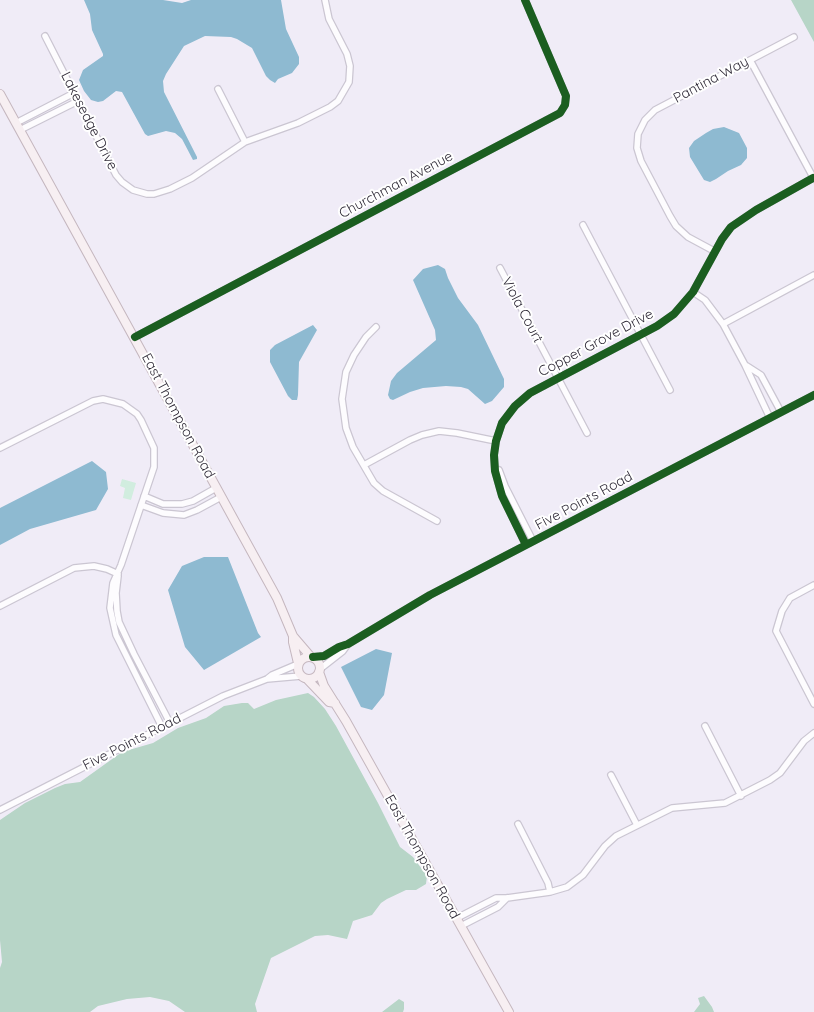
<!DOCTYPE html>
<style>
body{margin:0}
canvas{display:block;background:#f0ecf7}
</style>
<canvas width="814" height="1012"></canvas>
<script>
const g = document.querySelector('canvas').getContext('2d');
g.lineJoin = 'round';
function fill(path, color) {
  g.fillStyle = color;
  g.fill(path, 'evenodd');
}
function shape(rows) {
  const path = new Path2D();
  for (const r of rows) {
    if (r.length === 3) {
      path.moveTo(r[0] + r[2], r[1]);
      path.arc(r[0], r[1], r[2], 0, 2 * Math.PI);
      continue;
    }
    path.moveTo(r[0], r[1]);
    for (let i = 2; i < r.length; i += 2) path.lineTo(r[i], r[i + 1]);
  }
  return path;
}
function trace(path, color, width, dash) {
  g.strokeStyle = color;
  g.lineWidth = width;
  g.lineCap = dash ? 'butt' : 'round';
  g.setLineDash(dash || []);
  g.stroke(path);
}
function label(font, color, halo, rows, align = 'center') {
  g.font = font + ' Quicksand,sans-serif';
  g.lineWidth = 4;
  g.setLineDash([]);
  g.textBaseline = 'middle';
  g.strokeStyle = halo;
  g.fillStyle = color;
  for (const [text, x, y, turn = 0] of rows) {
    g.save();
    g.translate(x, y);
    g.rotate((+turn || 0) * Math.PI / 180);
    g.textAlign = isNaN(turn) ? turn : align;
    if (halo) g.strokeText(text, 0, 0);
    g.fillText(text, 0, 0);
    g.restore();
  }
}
const green = shape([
 [122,479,136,483,131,500,123,498,125,488,120,486]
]);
const forest = shape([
 [791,0,814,0,814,42],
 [308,693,314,697,325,709,336,726,378,803,400,847,413,857,427,876,426,884,416,890,406,890,387,899,381,903,372,915,353,921,347,939,328,935,315,936,271,958,255,1004,257,1012,185,1012,169,1001,150,997,127,999,98,1006,90,1012,0,1012,0,968,2,962,0,940,0,820,25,803,55,788,65,784,80,782,122,752,153,743,178,728,206,718,224,706,242,703,248,703,254,709,276,700],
 [704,996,712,1007,714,1012,694,1012,700,1004,698,998],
 [399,999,404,1002,404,1009,403,1012,382,1012]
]);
const water = shape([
 [84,0,163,0,182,3,191,0,281,0,286,29,299,57,299,64,292,73,278,79,275,83,270,80,266,76,252,48,237,39,231,37,205,36,184,46,166,74,163,81,164,92,197,157,197,159,193,160,182,139,175,133,166,131,148,136,145,134,122,92,116,91,103,101,98,102,91,100,84,91,79,80,83,70,103,56,103,54,92,30,90,14],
 [724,127,739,133,747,148,747,158,741,165,728,171,716,179,710,182,704,180,690,157,689,148,694,141,706,133,713,129],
 [438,265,445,269,448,278,458,298,478,325,504,379,504,387,492,401,485,404,468,389,461,387,446,386,423,388,410,392,393,400,390,399,388,395,391,381,397,373,436,340,435,330,413,280,423,269],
 [313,325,317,330,299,362,298,395,297,400,292,400,288,396,270,362,270,350,275,345],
 [92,461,106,472,108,489,96,510,30,529,0,545,0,508],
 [204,557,228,557,258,633,261,637,204,670,185,647,168,590,182,566],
 [376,649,392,653,384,695,372,710,361,707,341,667]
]);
const minor = shape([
 [45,36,116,175,122,182,133,190,147,194,154,194,170,189,192,178,245,142,298,123,330,107,338,101,349,82,350,66,347,54,329,19,325,0],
 [750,60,814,179],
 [218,89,245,142],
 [16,123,74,93],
 [20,130,78,101],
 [583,225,670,390],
 [714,251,688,237,676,226,670,216,641,161,637,148,638,134,645,120,655,110,794,37],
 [500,268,587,433],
 [693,292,705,300,723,324,745,365,770,418],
 [723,324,814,275],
 [376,327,366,337,354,355,346,372,342,399,346,428,353,447,374,483,383,491,437,521],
 [135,337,560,113,565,105,566,96,525,0],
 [747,366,761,375,781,412],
 [0,448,93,401,103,399,123,404,137,414,141,420,154,448,154,467,121,565,113,583,110,608,116,635,162,727],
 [364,465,410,440,422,435,439,431,457,433,496,441],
 [499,470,505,486,533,541],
 [144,496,163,504,182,504,193,501,216,488],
 [141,505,163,513,184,515,197,510,221,497],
 [526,545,502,496,495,471,494,455,496,441,502,423,515,406,530,393,657,326,674,314,693,292,722,239,731,227,756,210,813,178],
 [118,576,116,593,117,611,119,622,134,654,170,723],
 [814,585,790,598,782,611,776,631,814,704],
 [0,606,74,568,94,566,107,569,118,574],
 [313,657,324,656,339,647,348,644,430,595,814,395],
 [320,669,343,651,348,644],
 [267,679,301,676],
 [705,726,741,796],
 [611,775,637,825],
 [0,810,223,696,267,679,272,675,298,664],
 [518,824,548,883,550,892],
 [457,918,496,898,507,898,550,892,567,887,583,875,605,846,616,836,672,808,725,803,770,780,780,773,804,741,814,733],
 [461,926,498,907,507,898]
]);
const major = shape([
 [0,94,277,598,293,636,311,657],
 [293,636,293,642,298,663],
 [309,668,11],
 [319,672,324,686,346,721,509,1012],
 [307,679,329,702,335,703]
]);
const cycleway = shape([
 [135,337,560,113,565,105,566,96,525,0],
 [526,545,502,496,495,471,494,455,496,441,502,423,515,406,530,393,657,326,674,314,693,292,722,239,731,227,756,210,813,178],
 [313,657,324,656,339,647,348,644,430,595,814,395]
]);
const streetNames = [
 ["Pantina Way",711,80,-28],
 ["Lakesedge Drive",89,121,63],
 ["Churchman Avenue",396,185,-28],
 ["Viola Court",522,310,62],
 ["Copper Grove Drive",596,343,-28],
 ["East Thompson Road",178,416,62],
 ["Five Points Road",584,501,-28],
 ["Five Points Road",132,742,-27],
 ["East Thompson Road",422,857,61]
];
fill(green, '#d1eddf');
fill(forest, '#b7d5c7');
fill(water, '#8ebad1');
trace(minor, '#cbc6d2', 8);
trace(major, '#c5b7bf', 10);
trace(minor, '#fdfcfe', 5.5);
trace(major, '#f7eff2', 8);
trace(cycleway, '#1b5e20', 8);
label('14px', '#2e2936', '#fff', streetNames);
</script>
